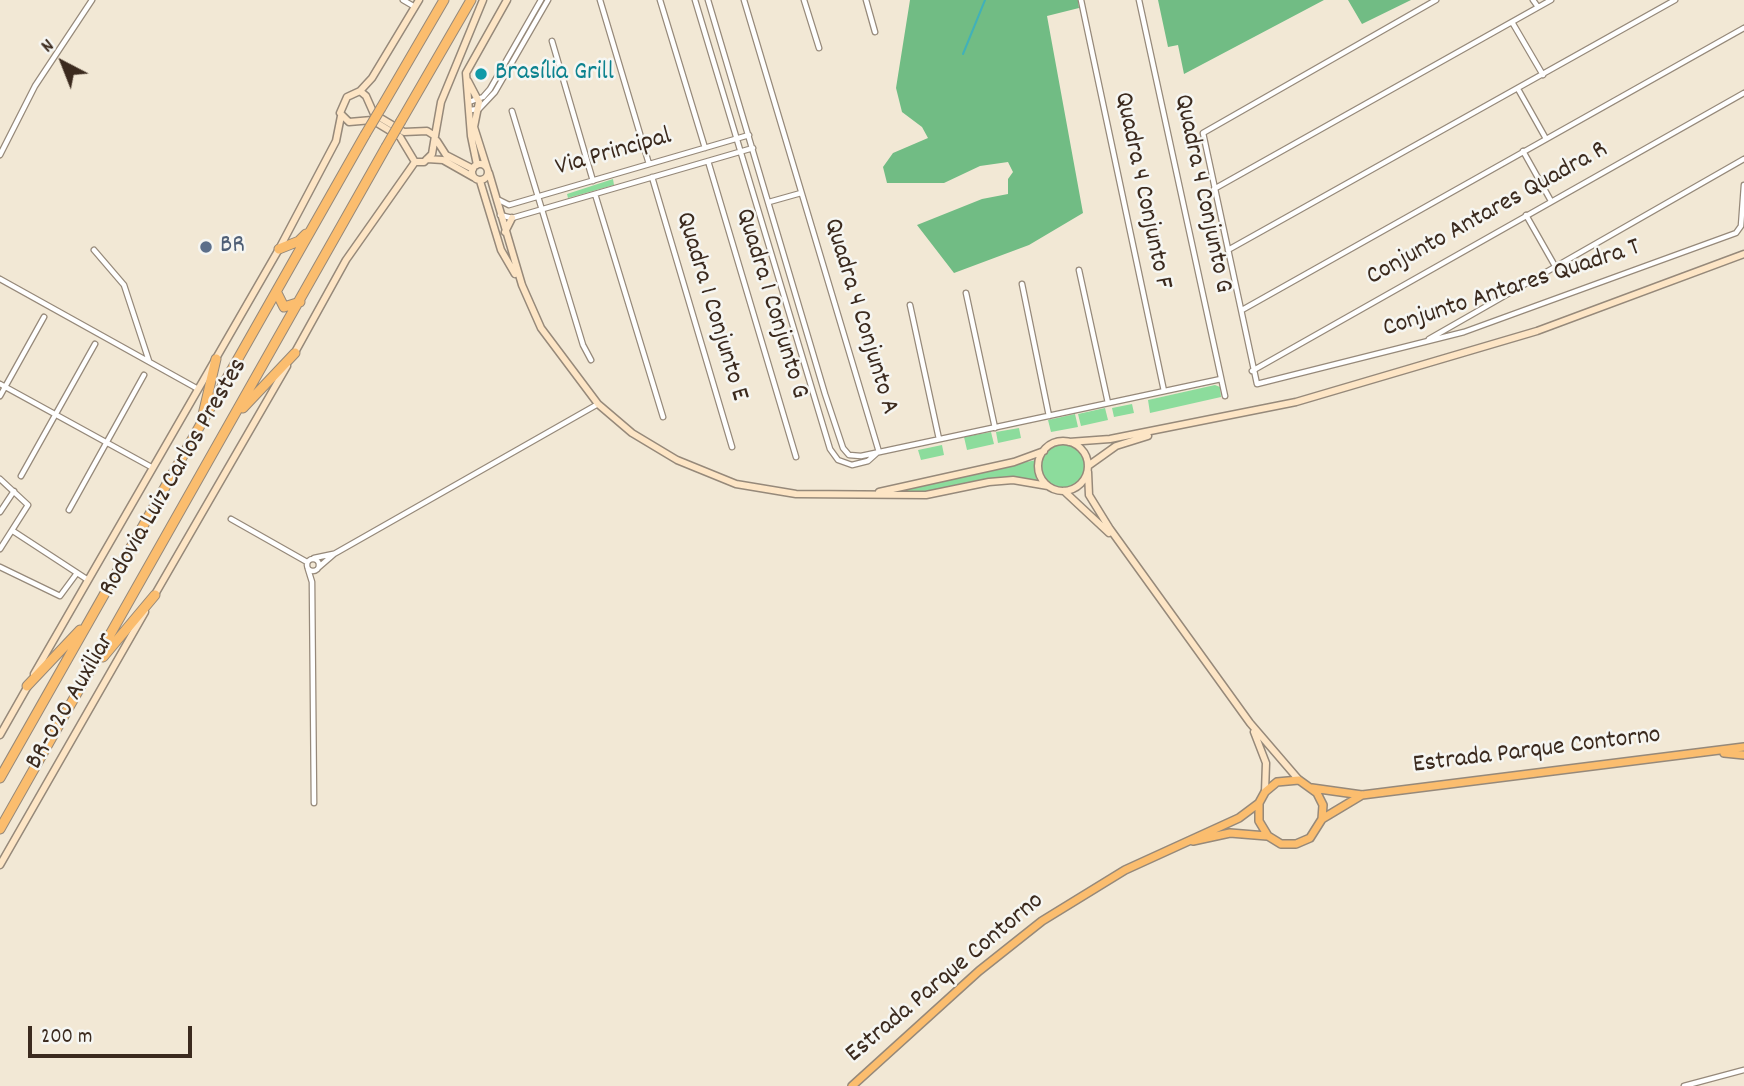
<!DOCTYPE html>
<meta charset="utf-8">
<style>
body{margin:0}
#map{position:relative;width:1744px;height:1086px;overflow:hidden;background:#f2e8d5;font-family:Dekko,sans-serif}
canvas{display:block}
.north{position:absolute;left:28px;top:28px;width:70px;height:70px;-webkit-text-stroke:5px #f6f6f2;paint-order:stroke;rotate:318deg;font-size:19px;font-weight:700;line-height:28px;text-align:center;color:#3b2a1e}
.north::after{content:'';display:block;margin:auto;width:24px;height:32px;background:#3b2a1e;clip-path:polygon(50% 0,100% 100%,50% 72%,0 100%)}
.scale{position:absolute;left:28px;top:1026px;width:164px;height:32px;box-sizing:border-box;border:4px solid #3b2a1e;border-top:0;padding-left:9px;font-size:21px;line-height:24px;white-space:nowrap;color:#3b2a1e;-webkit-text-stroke:5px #f6f6f2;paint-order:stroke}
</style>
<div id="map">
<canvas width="1744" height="1086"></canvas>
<div class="north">N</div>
<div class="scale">200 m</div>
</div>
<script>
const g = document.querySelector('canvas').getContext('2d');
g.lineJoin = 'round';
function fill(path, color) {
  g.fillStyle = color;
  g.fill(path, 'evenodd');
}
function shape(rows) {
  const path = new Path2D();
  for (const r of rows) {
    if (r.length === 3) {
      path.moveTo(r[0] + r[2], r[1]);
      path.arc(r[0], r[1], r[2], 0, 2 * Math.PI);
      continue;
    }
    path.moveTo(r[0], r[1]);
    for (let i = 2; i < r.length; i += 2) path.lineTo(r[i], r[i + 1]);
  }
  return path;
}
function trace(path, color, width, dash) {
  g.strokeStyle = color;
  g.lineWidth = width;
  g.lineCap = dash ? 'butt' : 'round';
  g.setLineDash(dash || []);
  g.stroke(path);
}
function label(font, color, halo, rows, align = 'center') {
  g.font = font + ' Dekko,sans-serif';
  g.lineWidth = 5;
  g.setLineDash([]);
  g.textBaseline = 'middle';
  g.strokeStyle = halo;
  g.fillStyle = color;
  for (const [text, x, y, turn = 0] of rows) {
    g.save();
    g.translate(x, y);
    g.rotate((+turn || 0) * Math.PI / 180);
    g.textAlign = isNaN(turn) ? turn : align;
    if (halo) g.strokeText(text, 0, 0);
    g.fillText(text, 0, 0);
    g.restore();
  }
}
const green = shape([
 [613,179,614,185,568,198,567,194],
 [1215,385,1220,387,1221,397,1150,413,1148,400],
 [1132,404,1134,413,1114,417,1112,408],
 [1105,408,1108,420,1081,426,1078,414],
 [1075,414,1078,427,1051,432,1048,420],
 [1019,428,1021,438,998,443,996,432],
 [991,432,994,444,967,450,964,437],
 [1063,466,23],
 [942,445,944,455,921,460,918,450],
 [1036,460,1037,482,1024,479,930,493,882,493]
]);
const forest = shape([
 [910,0,1078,0,1079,8,1047,16,1083,213,1029,245,954,273,917,225,982,199,1008,194,1008,179,1013,172,1008,162,980,166,944,183,887,183,883,167,893,153,928,138,922,127,902,112,896,88],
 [1158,0,1324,0,1184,74,1178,45,1168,47],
 [1348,0,1411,0,1362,24]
]);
const stream = shape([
 [963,54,985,0]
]);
const street = shape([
 [403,0,415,7],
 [600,0,649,164],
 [660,0,705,148],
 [695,0,830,449,838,460,852,465,868,461,878,452],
 [708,0,825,394,843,448,849,455,861,456,1221,379],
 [744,0,879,452],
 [804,0,819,48],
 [866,0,875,32],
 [1081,0,1164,391],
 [1139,0,1225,396],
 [1436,0,1203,133,1257,384,1464,332,1736,233,1741,226,1744,185],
 [1533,0,1538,7],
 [1512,22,1543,75],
 [552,41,593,181],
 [1518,89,1545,137],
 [469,102,483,97,490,89,541,0],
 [470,110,479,109,495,92,548,0],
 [512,111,583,345,591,360],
 [1523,151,1551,201],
 [0,155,35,86,92,0],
 [708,161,796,457],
 [652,177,732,447],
 [1214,189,1551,0],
 [595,194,663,417],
 [499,200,509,205,749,135],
 [769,202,801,193],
 [500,215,512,218,753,148],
 [1526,215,1555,266],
 [94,250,124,285,149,361],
 [1228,250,1675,0],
 [1079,270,1108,403],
 [0,279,198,389],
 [1022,284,1049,416],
 [966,293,995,428],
 [910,305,939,439],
 [1242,310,1744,28],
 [1429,339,1744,159],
 [1252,371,1744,93],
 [0,384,153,468],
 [0,396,44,317],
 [21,476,95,344],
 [0,479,28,505,0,549],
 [69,510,144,375],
 [0,512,14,491],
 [231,519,307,562],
 [13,531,88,580],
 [314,558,333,554],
 [313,565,6],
 [0,567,60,596,77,573],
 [319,567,334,554,598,404],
 [308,569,312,582,314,803],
 [1684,1086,1744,1070]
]);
const secondary = shape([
 [468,81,479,102,474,127,487,168],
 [360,91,366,96,374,114,404,132,427,131,435,136,432,154,424,162,415,162],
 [435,136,441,102,483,0],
 [437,141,446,155,473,169],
 [427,159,443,160,473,177],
 [415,162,400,137,372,120,349,122,340,113,347,97,360,91,372,78,419,0],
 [480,172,8],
 [477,165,471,136,466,73,507,0],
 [489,173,522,285,541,328,598,404,632,433,677,460,736,484,796,494,926,495,989,482,1013,480,1048,486],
 [480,181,501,250,515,274],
 [505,232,512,218],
 [294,354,346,260,415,162],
 [1063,466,25],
 [1069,442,1110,439,1296,402,1537,331,1744,254],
 [1088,466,1116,446,1148,436],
 [1088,472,1089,495,1110,529,1250,723,1299,780],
 [1064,491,1109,533],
 [879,492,1014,462,1044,451],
 [154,596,287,366],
 [34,674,279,249,336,141,341,116],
 [1254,732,1266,763,1265,792],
 [0,735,29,684],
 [0,865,145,612]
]);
const primary = shape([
 [1724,753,1744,755],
 [1312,788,1362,795,1744,747],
 [1322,819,1323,805,1317,793,1299,780,1277,782,1265,792,1259,803,1259,821,1268,836,1281,844,1296,844,1310,838,1322,819,1362,795],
 [1193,841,1230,833,1267,836],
 [852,1086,979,971,1042,921,1125,870,1239,818,1259,803]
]);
const highway = shape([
 [381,108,444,0],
 [401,121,471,0],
 [279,249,299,241,306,234],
 [277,293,284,307,300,302],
 [243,408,295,353],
 [202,419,216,359],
 [103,657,155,595],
 [27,686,80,630],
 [0,778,365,135],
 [0,829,386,147]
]);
const highwayBridge = shape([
 [365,135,381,108],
 [386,147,401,121]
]);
const markers = [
 [481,74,7,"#0f9aa8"],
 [206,247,7,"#5c6f8a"]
];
const cultureNames = [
 ["Brasília Grill",495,74]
];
const streetNames = [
 ["Via Principal",614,154,-16],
 ["Quadra 4 Conjunto F",1141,191,78],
 ["Quadra 4 Conjunto G",1201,194,78],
 ["Conjunto Antares Quadra R",1488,215,-29],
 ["Conjunto Antares Quadra T",1512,290,-18],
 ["Quadra 1 Conjunto G",770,304,73],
 ["Quadra 1 Conjunto E",710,307,73],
 ["Quadra 4 Conjunto A",859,317,73],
 ["Rodovia Luiz Carlos Prestes",175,478,-60],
 ["BR-020 Auxiliar",72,702,-60],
 ["Estrada Parque Contorno",1537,752,-7],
 ["Estrada Parque Contorno",946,979,-40]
];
const serviceNames = [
 ["BR",220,247]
];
fill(green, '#8cdc9c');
fill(forest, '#71bc84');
trace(stream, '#41b1b9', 2);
trace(street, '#96897a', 7);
trace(secondary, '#96897a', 9);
trace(primary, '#96897a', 10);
trace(highway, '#96897a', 11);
trace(street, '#fff', 4.5);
trace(secondary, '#fde5c5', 6);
trace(primary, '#fbbd6e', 7);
trace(highway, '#fbbd6e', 9);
trace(highwayBridge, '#96897a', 11, []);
trace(highwayBridge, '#fbbd6e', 9);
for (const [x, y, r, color] of markers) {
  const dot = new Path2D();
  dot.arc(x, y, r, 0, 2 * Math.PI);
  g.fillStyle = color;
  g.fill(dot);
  trace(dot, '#f6f6f2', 2.5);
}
label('26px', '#0d838f', '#f6f6f2', cultureNames, 'left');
label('26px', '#3b2a1e', '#f6f6f2', streetNames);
label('26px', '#4e5e75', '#f6f6f2', serviceNames, 'left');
</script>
